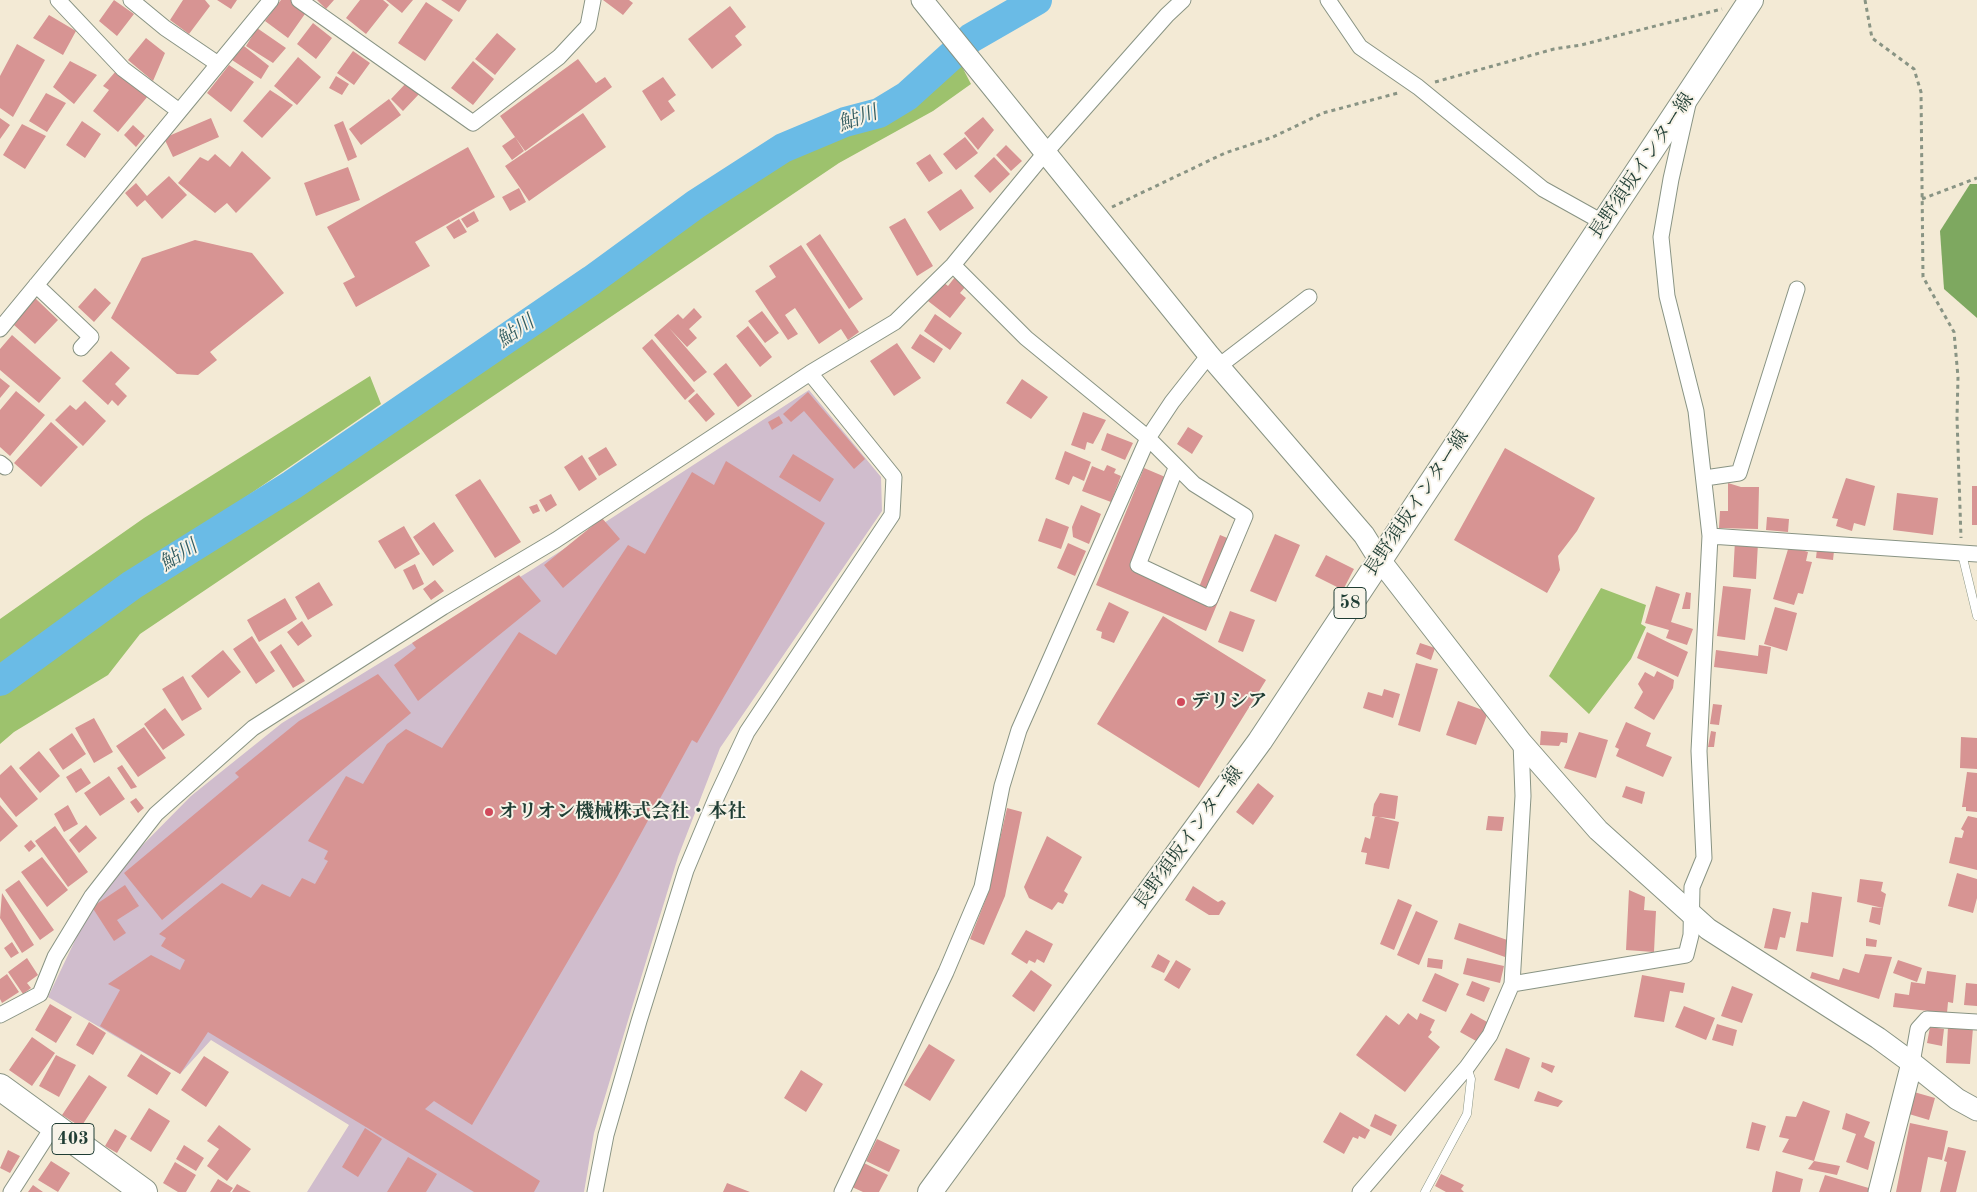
<!DOCTYPE html>
<meta charset="utf-8">
<style>
body{margin:0}
canvas{display:block;background:#f3ead5}
</style>
<canvas width="1977" height="1192"></canvas>
<script>
const g = document.querySelector('canvas').getContext('2d');
g.lineJoin = 'round';
function fill(path, color) {
  g.fillStyle = color;
  g.fill(path, 'evenodd');
}
function shape(rows) {
  const path = new Path2D();
  for (const r of rows) {
    path.moveTo(r[0], r[1]);
    for (let i = 2; i < r.length; i += 2) path.lineTo(r[i], r[i + 1]);
  }
  return path;
}
function trace(path, color, width, dash) {
  g.strokeStyle = color;
  g.lineWidth = width;
  g.lineCap = dash ? 'butt' : 'round';
  g.setLineDash(dash || []);
  g.stroke(path);
}
function label(font, color, halo, rows, align = 'center') {
  g.font = font + ' "Old Standard TT","Noto Serif JP",serif';
  g.lineWidth = 4;
  g.setLineDash([]);
  g.textBaseline = 'middle';
  g.strokeStyle = halo;
  g.fillStyle = color;
  for (const [text, x, y, turn = 0] of rows) {
    g.save();
    g.translate(x, y);
    g.rotate((+turn || 0) * Math.PI / 180);
    g.textAlign = isNaN(turn) ? turn : align;
    if (halo) g.strokeText(text, 0, 0);
    g.fillText(text, 0, 0);
    g.restore();
  }
}
const industrial = shape([
 [809,390,881,477,882,511,720,748,678,857,636,994,594,1133,584,1192,307,1192,349,1125,211,1040,180,1074,48,997,80,930,120,868,191,796,282,723,533,569]
]);
const green = shape([
 [958,59,971,84,933,111,839,163,140,634,108,675,14,732,0,744,0,690,41,657,127,598,431,402,792,151,860,124,894,117],
 [370,376,381,404,0,666,0,619,144,518],
 [1601,588,1646,605,1641,624,1646,627,1631,659,1589,714,1549,676]
]);
const forest = shape([
 [1970,184,1977,184,1977,318,1944,289,1940,231]
]);
const river = shape([
 [0,681,132,585,292,485,592,280,696,204,783,148,845,122,879,113,907,96,971,38,1037,0]
]);
const building = shape([
 [114,0,134,14,117,36,99,21],
 [183,0,205,0,210,6,189,34,170,20],
 [217,0,237,0,231,9],
 [281,0,291,0,307,11,288,38,265,21],
 [317,0,334,0,326,9],
 [360,0,383,0,389,5,366,34,346,18],
 [386,0,413,0,402,13],
 [441,0,467,0,459,12],
 [603,0,629,0,633,3,623,15],
 [426,2,453,20,425,61,398,43],
 [730,6,746,27,735,36,742,45,712,69,688,39],
 [49,15,76,31,63,55,33,38],
 [313,23,332,38,316,59,297,44],
 [257,28,286,48,273,63,246,46],
 [497,33,516,49,495,75,475,59],
 [146,38,165,53,153,81,128,60],
 [17,44,45,60,13,117,0,108,0,76],
 [244,46,269,66,261,79,232,60],
 [353,51,370,63,354,85,337,73],
 [298,57,321,77,297,105,274,86],
 [578,59,596,83,605,77,612,87,525,151,500,116],
 [70,61,97,75,74,104,53,87],
 [473,61,494,79,473,105,451,88],
 [229,65,254,82,231,112,207,93],
 [116,71,148,96,118,132,93,111,109,90,103,86],
 [336,76,349,84,342,95,329,88],
 [663,77,676,95,668,101,675,111,661,121,642,91],
 [408,81,420,93,403,111,391,99],
 [270,90,293,105,262,138,243,121],
 [46,93,66,103,47,132,29,121],
 [389,99,401,115,361,145,349,129],
 [583,113,606,147,529,201,505,166],
 [983,117,994,130,978,150,964,133],
 [0,118,10,125,0,139],
 [211,118,219,137,173,157,164,138],
 [82,121,101,134,85,158,66,145],
 [343,121,357,157,348,161,334,125],
 [22,124,46,136,25,169,3,155],
 [133,125,145,136,136,147,124,135],
 [515,137,524,151,512,160,502,146],
 [965,137,978,153,956,170,943,154],
 [1006,145,1022,161,1011,171,996,155],
 [468,147,495,197,415,242,430,266,356,307,343,283,355,277,327,227],
 [242,151,271,178,236,213,227,203,215,213,178,183,200,157,208,161,215,154,230,167],
 [930,154,943,173,929,182,916,163],
 [994,157,1010,174,990,193,974,176],
 [348,167,360,200,316,216,304,183],
 [169,176,187,195,162,219,145,200,137,207,125,193,136,183,147,196],
 [519,188,526,202,510,211,502,197],
 [961,189,974,208,940,231,927,212],
 [474,211,479,221,467,228,461,219],
 [905,218,933,266,917,276,889,227],
 [459,219,467,232,454,239,446,227],
 [820,234,863,299,849,309,806,244],
 [195,240,252,253,284,293,210,352,217,360,198,375,177,374,111,318,142,258],
 [801,245,859,332,848,340,841,329,819,344,795,308,785,315,798,334,788,340,755,291,776,277,769,266],
 [955,277,966,286,960,293,966,298,950,318,928,301,943,282,948,286],
 [95,288,111,303,94,322,78,307],
 [35,298,58,320,35,344,14,325],
 [694,308,702,317,689,329,697,338,687,347,669,328,707,372,694,382,654,335,678,314,683,319],
 [762,311,779,333,765,343,748,321],
 [935,314,962,333,950,350,924,331],
 [748,326,772,357,760,367,736,336],
 [920,334,943,349,934,363,911,348],
 [12,335,61,378,39,403,0,370,0,349],
 [652,339,695,391,685,400,642,348],
 [897,343,921,378,894,396,870,361],
 [111,351,130,368,115,384,127,396,118,406,112,400,108,405,82,381],
 [726,363,752,396,738,407,713,374],
 [0,378,10,386,0,398],
 [1022,379,1048,397,1031,419,1006,403],
 [16,391,45,415,10,456,0,447,0,410],
 [808,392,865,459,854,469,804,411,791,422,783,414],
 [697,393,715,414,706,422,688,401],
 [85,401,106,421,83,446,55,420,70,405,76,410],
 [1083,412,1106,420,1093,444,1087,442,1085,450,1071,445],
 [779,416,783,423,772,430,768,422],
 [51,422,78,447,41,487,14,463],
 [1188,427,1203,436,1192,454,1177,444],
 [1107,433,1133,443,1125,460,1101,450],
 [606,447,617,465,599,476,588,458],
 [1505,448,1595,498,1577,531,1558,556,1560,570,1547,593,1454,540],
 [1065,451,1091,462,1084,481,1073,476,1069,485,1055,479],
 [793,454,834,479,820,502,779,477],
 [582,455,597,479,579,491,564,467],
 [726,461,825,523,697,743,692,740,616,879,472,1125,434,1101,425,1109,540,1181,534,1192,474,1192,208,1032,180,1074,100,1026,120,990,108,984,151,955,180,970,185,960,161,946,166,938,159,934,222,883,251,898,262,884,290,897,302,878,315,884,328,861,324,859,328,851,308,841,346,776,363,784,387,744,406,729,442,748,519,632,556,655,628,545,645,554,692,472,714,485],
 [1107,465,1116,469,1114,473,1121,476,1111,502,1082,491,1092,466,1104,471],
 [1144,468,1170,479,1132,571,1195,597,1220,535,1242,544,1206,631,1096,585],
 [1846,478,1875,486,1865,526,1854,523,1852,531,1836,526,1838,519,1832,518],
 [480,479,521,542,495,558,455,495],
 [1728,483,1741,487,1759,487,1758,529,1719,528,1720,511,1728,511],
 [1972,486,1977,486,1977,525,1972,525],
 [1897,493,1938,498,1933,535,1893,530],
 [551,494,557,505,546,512,539,500],
 [537,504,540,511,533,514,529,507],
 [1081,505,1101,514,1089,544,1073,537,1072,527],
 [1767,517,1789,519,1788,532,1766,530],
 [602,518,620,539,563,588,544,565],
 [1046,518,1069,527,1061,549,1038,541],
 [434,522,454,551,433,566,413,537],
 [404,526,420,554,395,569,378,541],
 [1275,534,1300,545,1276,602,1250,591],
 [1735,541,1758,543,1756,579,1733,577],
 [1068,543,1086,551,1075,576,1057,568],
 [1789,546,1808,552,1806,561,1812,562,1803,594,1798,593,1794,605,1773,599],
 [1817,549,1834,551,1833,560,1816,558],
 [1326,555,1354,569,1343,590,1315,576],
 [415,564,424,584,413,590,403,570],
 [519,575,541,601,418,701,394,665,416,648,412,643],
 [435,580,444,591,431,600,423,589],
 [319,582,333,605,308,620,295,597],
 [1656,586,1680,594,1671,622,1693,629,1687,645,1666,638,1669,630,1645,623],
 [1723,586,1751,589,1745,640,1717,636],
 [1686,592,1691,593,1690,609,1682,609],
 [285,598,297,619,259,642,247,620],
 [1109,602,1129,612,1114,643,1101,638,1102,632,1096,630],
 [1775,607,1797,613,1787,651,1764,644],
 [1230,611,1255,620,1243,652,1218,642],
 [1163,616,1266,680,1199,788,1097,724],
 [302,621,312,636,298,646,287,632],
 [1647,632,1688,652,1678,677,1637,658],
 [252,636,275,671,256,684,233,649],
 [1420,643,1435,648,1431,660,1416,654],
 [281,644,305,681,293,688,270,652],
 [1759,645,1771,647,1767,674,1714,667,1716,650,1758,656],
 [223,650,241,672,208,698,191,676],
 [1416,663,1438,669,1420,732,1398,725],
 [1657,671,1674,680,1673,688,1654,720,1634,708,1643,692,1638,684,1645,672,1654,677],
 [378,674,411,713,162,920,124,873,239,777,235,773,299,721],
 [183,676,202,709,182,721,162,689],
 [1384,689,1400,694,1393,718,1363,708,1368,692,1382,696],
 [1458,701,1488,712,1476,745,1446,735],
 [1713,704,1722,705,1719,725,1710,724],
 [165,708,185,735,163,750,144,724],
 [94,718,113,752,94,763,75,728],
 [1626,722,1651,733,1646,746,1672,757,1663,777,1616,756,1619,749,1615,747],
 [144,727,166,758,138,777,116,746],
 [1541,731,1568,733,1567,743,1561,742,1559,746,1540,745],
 [1711,731,1716,732,1714,747,1708,747],
 [1579,732,1608,740,1596,778,1564,768],
 [72,733,86,754,63,770,49,749],
 [1961,737,1977,738,1977,769,1960,768],
 [39,751,60,776,40,793,19,768],
 [11,765,38,799,16,817,0,797,0,775],
 [122,765,137,787,131,789,117,768],
 [81,768,91,783,76,793,66,777],
 [1967,772,1977,773,1977,812,1966,811,1966,807,1962,807],
 [109,776,125,799,100,816,84,793],
 [1258,783,1274,796,1253,825,1236,812],
 [1626,786,1645,792,1642,804,1622,797],
 [1380,793,1398,796,1395,819,1372,816,1374,804],
 [136,798,144,808,138,813,130,802],
 [0,805,18,826,0,842],
 [68,805,78,824,64,832,54,814],
 [1007,808,1022,812,1005,896,984,945,970,939,987,896],
 [1375,816,1399,822,1389,869,1365,864,1367,853,1361,852,1365,837,1370,839],
 [1488,816,1504,817,1502,831,1486,830],
 [1968,816,1977,818,1977,870,1949,863,1955,837,1962,838,1964,831,1961,829],
 [86,825,97,838,79,853,69,840],
 [55,826,88,872,68,887,35,841],
 [1047,836,1082,857,1064,891,1068,894,1063,904,1058,902,1052,910,1029,898,1024,887],
 [31,840,36,846,29,852,24,846],
 [42,857,68,890,47,907,21,872],
 [1957,873,1977,879,1977,898,1973,913,1948,906],
 [1860,879,1883,882,1881,891,1886,894,1883,908,1857,902],
 [19,880,54,930,40,940,5,890],
 [125,885,139,906,117,920,126,933,114,941,92,907],
 [1193,886,1218,902,1222,900,1226,903,1219,915,1209,915,1185,900],
 [1629,890,1645,897,1644,910,1656,911,1654,952,1626,950],
 [1812,892,1842,897,1833,957,1796,951,1801,922,1808,923],
 [2,893,34,945,22,953,0,918],
 [1398,899,1412,905,1394,950,1380,944],
 [1872,907,1883,908,1880,925,1869,922],
 [1773,908,1791,912,1785,938,1780,937,1777,950,1764,948],
 [1416,911,1438,921,1419,965,1397,955],
 [1459,923,1510,941,1505,957,1454,939],
 [1026,930,1053,944,1044,963,1037,959,1035,963,1029,960,1027,964,1011,954],
 [1866,938,1877,940,1876,947,1866,946],
 [12,942,19,953,11,958,4,948],
 [1158,954,1170,961,1164,973,1151,967],
 [1865,954,1892,957,1879,999,1810,978,1812,972,1839,980,1843,968,1859,973],
 [27,958,38,975,27,983,31,988,23,994,8,972],
 [1428,958,1443,960,1442,969,1427,967],
 [1467,958,1504,966,1500,983,1463,974],
 [1176,960,1191,969,1179,989,1164,980],
 [1898,960,1922,968,1917,982,1893,973],
 [1031,970,1052,985,1034,1012,1012,996],
 [1927,971,1956,975,1953,1003,1948,1002,1947,1013,1893,1007,1895,993,1909,995,1911,982,1925,984],
 [1435,973,1459,984,1446,1012,1422,1001],
 [7,974,19,992,2,1003,0,999,0,979],
 [1642,975,1685,983,1683,993,1670,991,1664,1022,1634,1017],
 [1472,981,1490,988,1484,1002,1466,995],
 [1966,983,1977,984,1977,1006,1964,1005],
 [1732,986,1753,994,1742,1023,1721,1016],
 [50,1004,72,1017,56,1043,35,1030],
 [1684,1006,1715,1018,1706,1040,1675,1027],
 [1408,1013,1417,1020,1420,1013,1435,1020,1430,1030,1432,1032,1428,1037,1440,1047,1405,1092,1356,1055,1386,1015,1399,1025],
 [1471,1013,1489,1023,1478,1042,1460,1032],
 [89,1022,106,1033,93,1055,76,1045],
 [1717,1024,1737,1030,1733,1046,1712,1040],
 [1930,1027,1944,1029,1942,1046,1927,1043],
 [1948,1027,1973,1028,1970,1064,1946,1063],
 [32,1037,55,1053,32,1086,9,1070],
 [929,1044,955,1060,930,1101,904,1085],
 [1506,1048,1530,1058,1519,1089,1494,1080],
 [141,1054,171,1073,157,1095,127,1076],
 [56,1055,76,1065,59,1097,39,1086],
 [204,1056,229,1072,206,1107,181,1090],
 [1542,1062,1555,1066,1552,1073,1541,1067],
 [801,1070,823,1084,806,1112,784,1098],
 [89,1075,107,1087,81,1127,62,1115],
 [1538,1091,1563,1101,1558,1107,1534,1101],
 [1914,1092,1935,1098,1929,1120,1909,1114],
 [1803,1101,1830,1111,1814,1161,1840,1166,1837,1175,1808,1169,1814,1161,1782,1152,1789,1139,1779,1137,1786,1116,1796,1117],
 [149,1108,170,1121,151,1152,130,1139],
 [1340,1112,1370,1130,1365,1139,1359,1136,1358,1139,1353,1137,1344,1154,1323,1142],
 [1846,1113,1870,1122,1864,1137,1875,1142,1868,1170,1846,1162,1856,1134,1842,1129],
 [1375,1114,1397,1125,1391,1136,1370,1126],
 [1752,1122,1766,1126,1759,1151,1746,1148],
 [1910,1123,1948,1131,1942,1160,1928,1157,1921,1192,1896,1192],
 [219,1125,251,1149,227,1181,207,1166,219,1149,207,1141],
 [365,1128,382,1139,358,1177,342,1167],
 [115,1129,127,1136,117,1153,105,1146],
 [877,1139,900,1150,889,1172,866,1161],
 [184,1145,204,1158,196,1171,176,1159],
 [1948,1147,1966,1151,1956,1192,1940,1192,1947,1162,1944,1161],
 [8,1150,20,1156,10,1173,0,1168],
 [408,1157,437,1174,426,1192,387,1192],
 [51,1161,70,1173,58,1192,38,1180],
 [175,1162,196,1175,186,1192,178,1192,163,1183],
 [864,1163,888,1175,879,1192,863,1192,852,1187],
 [1776,1171,1803,1179,1800,1192,1772,1192],
 [1441,1174,1464,1185,1461,1189,1464,1192,1446,1192,1435,1186],
 [1825,1175,1872,1189,1871,1192,1819,1192],
 [218,1179,233,1188,230,1192,210,1192],
 [727,1183,750,1192,723,1192],
 [237,1184,251,1192,232,1192],
 [33,1185,43,1192,28,1192]
]);
const path = shape([
 [1865,0,1872,38,1914,69,1921,92,1923,277,1954,332,1958,377,1957,418,1961,538],
 [1435,82,1554,49,1581,45,1722,9],
 [1922,199,1977,178],
 [1112,207,1225,153,1273,137,1323,113,1398,93]
]);
const lane = shape([
 [1962,554,1977,616],
 [1425,1192,1467,1114,1471,1079,1467,1067]
]);
const street = shape([
 [58,0,123,69,179,111],
 [131,0,165,28,218,64],
 [299,0,473,123,559,57,588,26,593,0],
 [1328,0,1360,47,1418,87,1543,189,1604,223],
 [953,265,1026,338,1148,438,1194,484,1245,516,1210,599,1138,565,1176,468],
 [36,285,91,337,81,348],
 [0,329,271,0],
 [1219,366,1309,297],
 [0,463,5,467],
 [1705,478,1739,473,1797,289],
 [1710,536,1977,554],
 [1512,984,1686,955,1691,935,1692,887,1704,858,1699,751,1710,536,1696,411,1667,296,1661,237,1671,179,1688,104],
 [0,1015,40,994,55,957,92,896,156,814,253,728,443,607,556,540,810,373,895,322,953,265,1045,153,1167,15,1183,0],
 [1912,1063,1918,1029,1927,1019,1977,1022],
 [11,1192,54,1125],
 [595,1192,606,1135,639,1021,686,870,717,796,747,732,892,515,894,477,810,373],
 [842,1192,946,972,982,887,1002,786,1019,730,1148,438,1172,402,1209,355],
 [1360,1192,1467,1067,1490,1035,1512,984,1523,796,1521,742]
]);
const secondary = shape([
 [922,0,1209,355,1364,535,1379,559,1521,742,1598,830,1708,929,1878,1038,1912,1063,1879,1192],
 [1912,1063,1957,1099,1977,1110]
]);
const primary = shape([
 [930,1192,1260,741,1751,0]
]);
const highway = shape([
 [0,1087,144,1192]
]);
const markers = [
 [1181,702,5,"#d1495b"],
 [489,812,5,"#d1495b"]
];
const shields = [
 [1350,603,32],
 [73,1139,42]
];
const shieldNames = [
 ["58",1350,603],
 ["403",73,1139]
];
const streetNames = [
 ["長野須坂インター線",1642,166,-56],
 ["長野須坂インター線",1417,503,-56],
 ["長野須坂インター線",1189,838,-54]
];
const poiNames = [
 ["デリシア",1191,702],
 ["オリオン機械株式会社・本社",499,812]
];
const waterNames = [
 ["鮎川",858,119,-19],
 ["鮎川",516,332,-34],
 ["鮎川",179,556,-32]
];
fill(industrial, '#d0bdcd');
fill(green, '#9dc26d');
fill(forest, '#7ea860');
trace(river, '#6abbe6', 30);
fill(building, '#d79493');
trace(lane, '#899484', 9);
trace(street, '#899484', 17);
trace(secondary, '#899484', 23);
trace(primary, '#899484', 26);
trace(highway, '#899484', 28);
trace(path, '#899484', 3, [4, 4]);
trace(lane, '#fff', 8);
trace(street, '#fff', 15);
trace(secondary, '#fff', 21);
trace(primary, '#fff', 24);
trace(highway, '#fff', 26);
for (const [x, y, r, color] of markers) {
  const dot = new Path2D();
  dot.arc(x, y, r, 0, 2 * Math.PI);
  g.fillStyle = color;
  g.fill(dot);
  trace(dot, '#f7f3e8', 2);
}
for (const [x, y, w] of shields) {
  const box = new Path2D();
  box.roundRect(x - w / 2, y - 15.5, w, 31, 4);
  g.fillStyle = '#f7f3e8';
  g.fill(box);
  trace(box, '#1f3d34', 1);
}
label('bold 18px', '#1f3d34', null, shieldNames);
label('19px', '#1f3d34', '#f7f3e8', streetNames);
label('bold 19px', '#1f3d34', '#f7f3e8', poiNames, 'left');
label('italic 20px', '#325c60', '#f7f3e8', waterNames);
</script>
